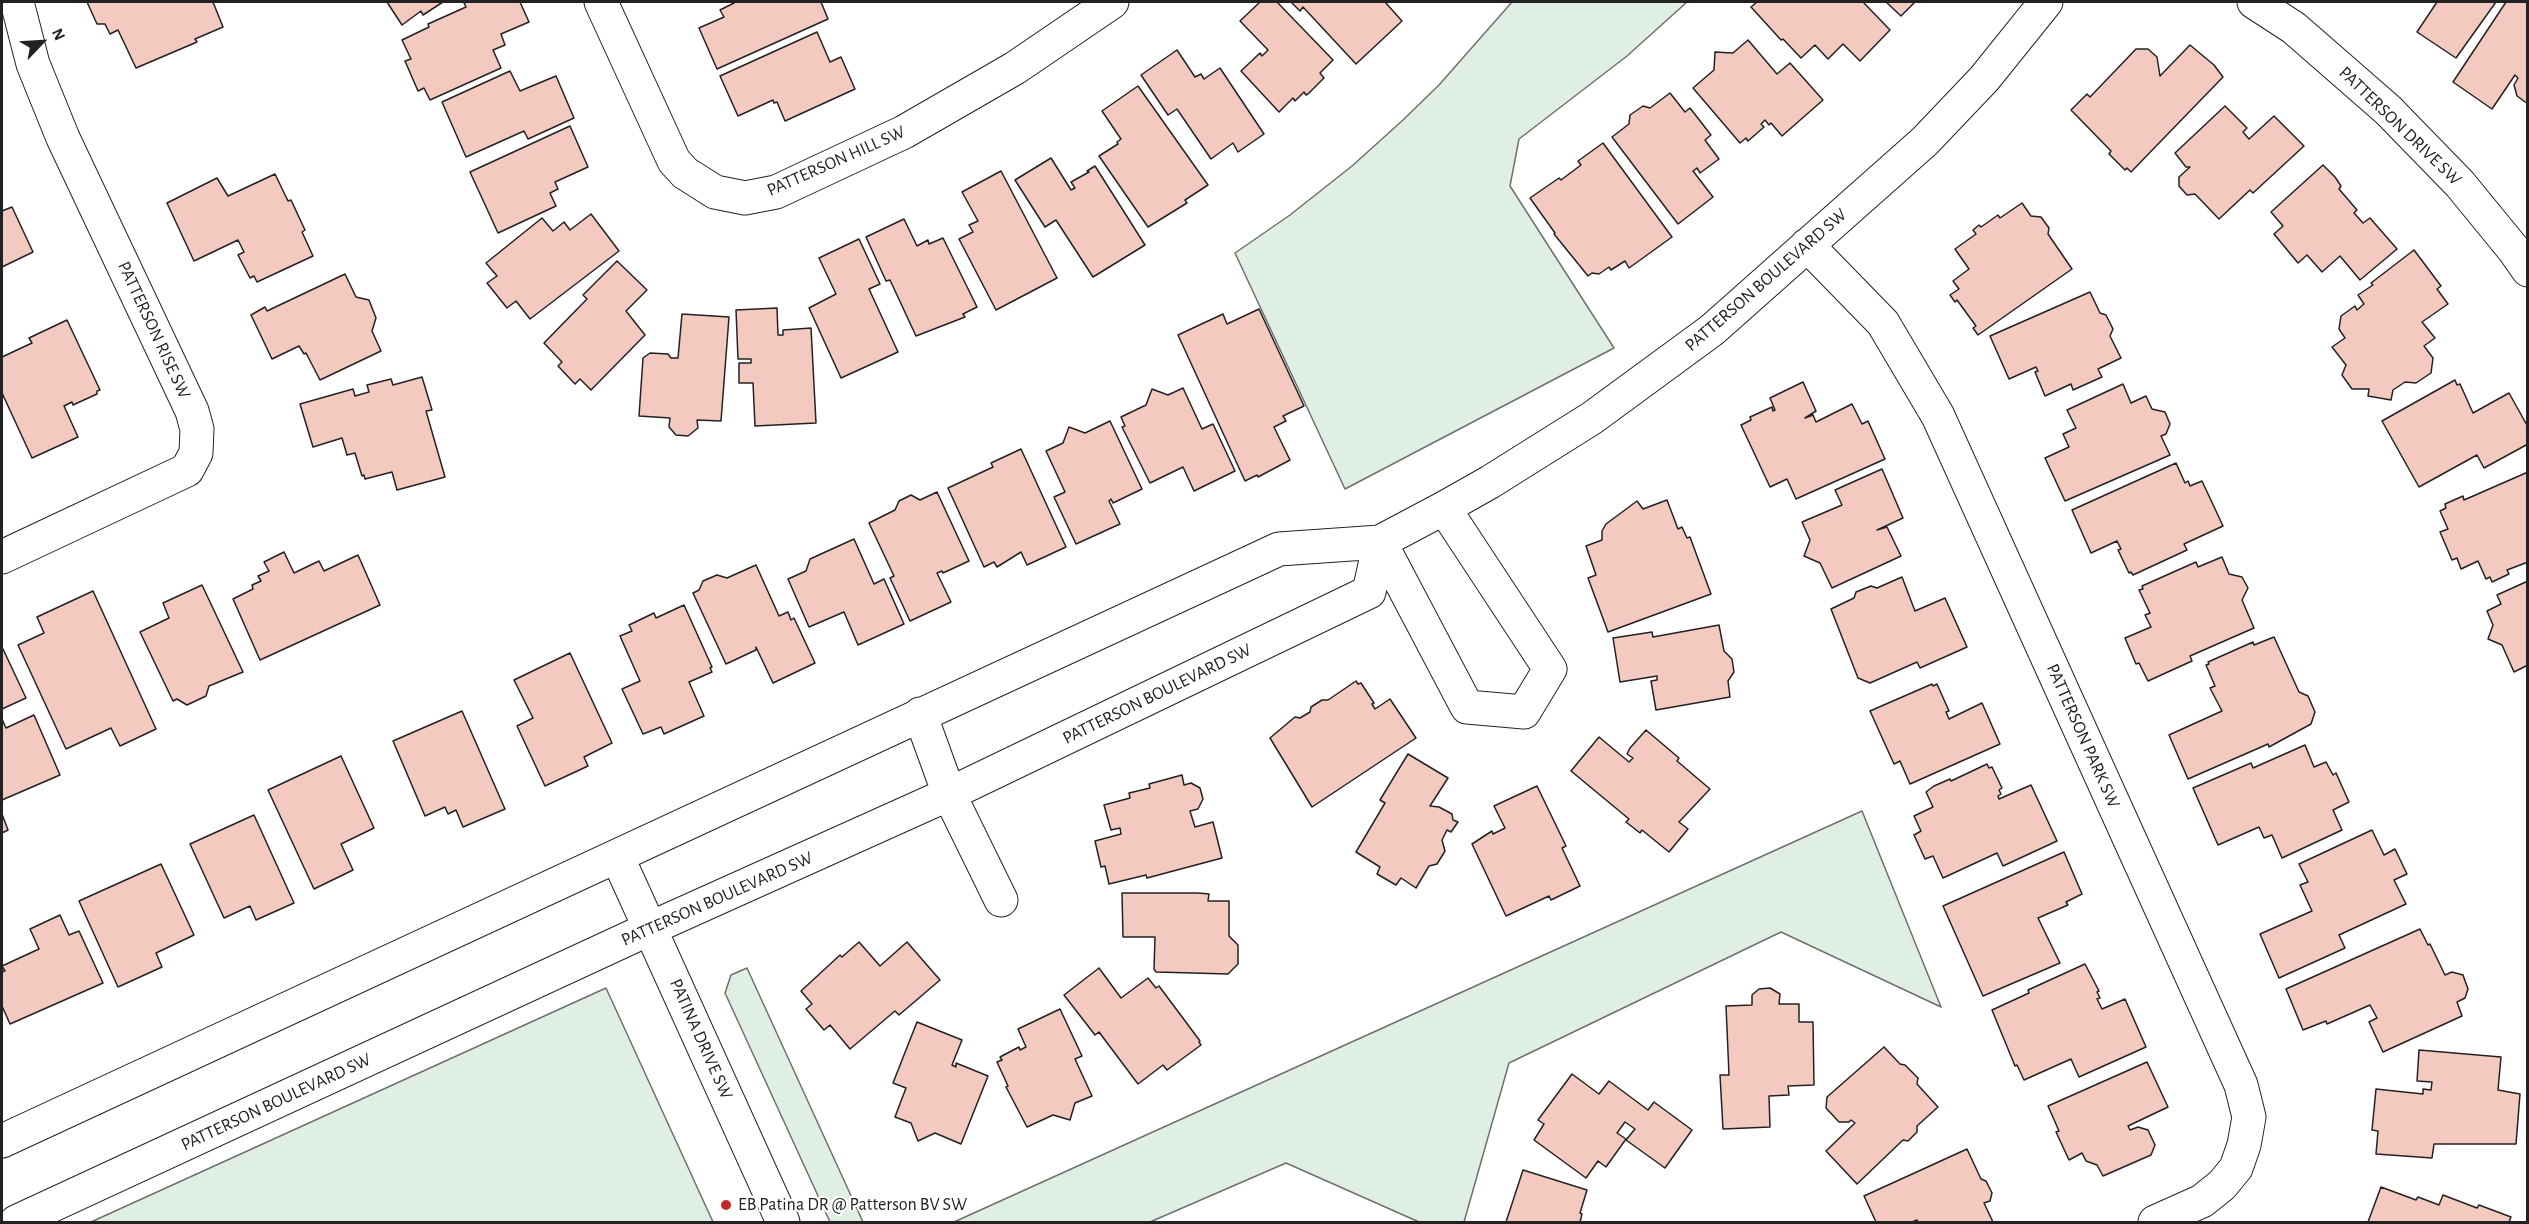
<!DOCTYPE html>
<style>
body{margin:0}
#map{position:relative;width:2529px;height:1224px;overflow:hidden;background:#fff;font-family:"Alegreya Sans",sans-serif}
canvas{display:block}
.frame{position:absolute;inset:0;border:3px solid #222;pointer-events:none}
.north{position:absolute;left:12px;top:12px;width:60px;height:60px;-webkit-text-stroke:4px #fff;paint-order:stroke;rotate:65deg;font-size:16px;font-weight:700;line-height:24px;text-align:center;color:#222}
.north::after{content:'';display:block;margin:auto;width:21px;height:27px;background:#222;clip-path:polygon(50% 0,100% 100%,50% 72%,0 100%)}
</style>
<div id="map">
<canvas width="2529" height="1224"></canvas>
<div class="frame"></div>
<div class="north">N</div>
</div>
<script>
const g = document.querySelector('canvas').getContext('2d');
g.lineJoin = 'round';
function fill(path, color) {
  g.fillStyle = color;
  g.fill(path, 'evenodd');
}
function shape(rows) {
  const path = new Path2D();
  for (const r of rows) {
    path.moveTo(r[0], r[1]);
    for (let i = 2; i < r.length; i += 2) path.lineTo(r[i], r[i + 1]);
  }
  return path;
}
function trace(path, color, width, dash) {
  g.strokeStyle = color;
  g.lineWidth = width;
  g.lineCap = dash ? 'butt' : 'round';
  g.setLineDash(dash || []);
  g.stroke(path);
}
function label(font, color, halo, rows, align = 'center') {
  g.font = font + ' "Alegreya Sans",sans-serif';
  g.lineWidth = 4.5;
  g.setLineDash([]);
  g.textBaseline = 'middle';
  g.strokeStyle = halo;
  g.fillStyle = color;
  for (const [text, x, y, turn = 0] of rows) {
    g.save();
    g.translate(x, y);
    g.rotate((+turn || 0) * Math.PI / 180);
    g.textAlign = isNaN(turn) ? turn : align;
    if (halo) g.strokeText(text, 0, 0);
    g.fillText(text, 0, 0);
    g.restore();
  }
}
const green = shape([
 [1512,2,1687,2,1627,56,1519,139,1510,186,1614,348,1345,489,1235,253,1290,215,1352,166,1403,120,1439,85,1512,2],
 [1862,811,1941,1007,1781,932,1509,1063,1464,1222,1419,1222,1286,1163,1150,1222,954,1222,1862,811],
 [747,968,863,1222,830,1222,725,993,731,975,747,968],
 [606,988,713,1222,91,1222,606,988]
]);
const building = shape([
 [87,2,213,2,223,27,195,39,197,42,136,68,118,30,110,34,105,24,97,24,87,2],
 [387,2,443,2,423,15,421,11,402,25,387,2],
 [468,2,520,2,529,22,501,34,505,45,493,50,501,68,430,100,424,88,418,91,405,61,411,59,402,40,429,27,428,24,466,7,464,3,468,2],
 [733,2,821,2,828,19,717,69,699,28,724,17,720,10,734,3,733,2],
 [1260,2,1277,2,1333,60,1320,73,1324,78,1308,94,1306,95,1304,92,1295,101,1293,98,1279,112,1241,71,1260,53,1262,56,1268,50,1240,21,1260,2],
 [1291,2,1385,2,1402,21,1356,64,1303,7,1300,11,1291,2],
 [1757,2,1863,2,1890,30,1860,61,1843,44,1828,59,1815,45,1801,58,1783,39,1781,40,1751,7,1757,2],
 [1886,2,1915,2,1901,16,1886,2],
 [2437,2,2496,2,2456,58,2417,32,2437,2],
 [2506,2,2528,2,2528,104,2517,96,2514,85,2518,78,2515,75,2492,109,2453,82,2506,2],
 [817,32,830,62,841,57,855,89,785,121,777,102,774,103,773,100,738,116,720,76,817,32],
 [1748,40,1777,74,1790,63,1823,100,1782,136,1771,123,1769,125,1765,120,1761,124,1764,127,1748,141,1746,138,1740,143,1693,88,1714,70,1715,52,1733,53,1748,40],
 [2190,45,2214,65,2223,77,2131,172,2127,168,2125,170,2109,154,2111,151,2071,110,2087,94,2090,97,2136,49,2148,49,2157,57,2160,76,2190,45],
 [1177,50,1195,77,1201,74,1204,79,1220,68,1264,134,1238,152,1233,143,1211,159,1177,109,1168,115,1141,75,1177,50],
 [510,71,520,91,556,76,574,118,528,139,524,131,466,157,442,102,510,71],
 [1138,86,1208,185,1185,200,1187,203,1148,227,1099,156,1118,144,1117,142,1121,139,1102,111,1138,86],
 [1670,93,1685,112,1690,108,1711,135,1705,140,1719,159,1700,173,1697,168,1693,171,1713,197,1678,224,1612,137,1629,124,1630,115,1643,106,1650,108,1670,93],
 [2225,106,2247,128,2243,132,2249,139,2274,116,2304,146,2253,193,2250,190,2219,219,2195,194,2187,195,2179,186,2179,177,2190,167,2186,167,2175,153,2225,106],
 [570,126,588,167,555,182,558,189,550,193,556,206,498,233,470,172,570,126],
 [1603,143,1672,237,1629,268,1625,261,1611,270,1609,267,1599,274,1592,273,1588,276,1554,234,1555,233,1530,198,1559,178,1561,180,1581,165,1578,161,1603,143],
 [1051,158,1071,190,1075,188,1071,182,1089,172,1087,171,1095,166,1145,245,1093,277,1056,220,1045,227,1015,180,1051,158],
 [2323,165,2335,177,2341,186,2339,189,2357,210,2354,213,2363,223,2370,218,2397,249,2360,280,2340,256,2322,272,2307,255,2298,263,2274,234,2283,226,2271,212,2323,165],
 [1001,171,1057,278,996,310,959,239,973,232,969,225,978,221,962,192,1001,171],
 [275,174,288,201,291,200,305,230,302,232,313,256,257,282,254,276,250,278,238,255,244,252,238,240,194,261,167,203,217,178,228,196,275,174],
 [2022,203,2031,216,2041,217,2049,228,2048,234,2072,269,1978,335,1973,328,1976,326,1957,300,1955,302,1950,295,1959,289,1953,281,1969,269,1955,249,1976,234,1973,230,1979,225,1981,227,1998,215,2000,218,2022,203],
 [12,207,33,252,2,267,2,211,12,207],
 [591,214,619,251,530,319,516,301,507,308,487,283,497,276,486,263,542,218,553,231,564,222,570,230,591,214],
 [904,219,917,246,928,240,929,244,943,238,977,307,963,314,965,317,916,336,890,280,886,281,866,237,904,219],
 [859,239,880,284,869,289,898,352,841,378,809,308,836,294,819,258,859,239],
 [2414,250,2441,286,2437,289,2448,304,2422,322,2435,338,2424,346,2433,358,2431,373,2416,383,2405,382,2393,390,2391,400,2368,396,2369,389,2352,389,2342,375,2346,365,2332,347,2345,338,2339,329,2341,316,2355,306,2357,310,2364,304,2358,295,2373,285,2371,283,2414,250],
 [617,261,647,290,626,311,645,335,591,390,580,379,575,384,558,366,562,362,544,343,587,299,583,295,617,261],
 [345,274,356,297,369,300,376,318,372,331,381,351,320,380,306,353,304,354,299,346,272,359,251,315,265,307,267,311,345,274],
 [2090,292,2100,313,2106,315,2113,329,2110,336,2121,358,2098,369,2102,377,2073,390,2071,384,2045,396,2035,372,2038,371,2036,367,2009,379,1990,336,2090,292],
 [777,308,778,335,783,335,783,330,811,328,816,423,755,426,753,383,739,383,739,363,751,363,751,359,738,359,736,310,777,308],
 [1259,309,1304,406,1283,416,1286,421,1274,427,1290,460,1258,477,1257,475,1245,481,1178,335,1223,314,1227,324,1259,309],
 [682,314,729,317,721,421,697,420,698,428,688,436,676,435,669,427,670,418,639,416,643,358,650,353,668,354,671,358,678,358,682,314],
 [67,320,100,390,97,391,97,394,73,405,72,402,64,406,78,437,32,458,2,393,2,357,32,343,29,338,67,320],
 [422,377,432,410,426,411,445,477,397,490,392,472,365,479,364,475,362,476,355,453,347,455,342,438,313,447,300,404,353,389,355,396,369,392,367,385,391,379,393,385,422,377],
 [2455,380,2457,385,2460,384,2473,413,2509,393,2528,427,2528,444,2484,468,2477,455,2419,487,2382,421,2455,380],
 [1803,382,1816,411,1805,418,1813,415,1816,422,1852,404,1862,424,1868,421,1885,459,1796,499,1787,479,1770,487,1741,425,1751,420,1750,417,1772,407,1773,411,1775,410,1770,398,1803,382],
 [2123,384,2131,403,2146,396,2152,409,2165,412,2170,424,2166,434,2161,436,2170,455,2065,501,2045,458,2069,447,2063,434,2076,428,2067,410,2123,384],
 [1183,388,1202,429,1213,424,1235,471,1194,491,1183,467,1150,483,1122,427,1125,426,1121,417,1146,405,1152,389,1168,395,1183,388],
 [1110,421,1142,489,1113,503,1111,499,1109,501,1120,524,1076,544,1054,497,1065,492,1046,451,1063,443,1069,427,1085,433,1110,421],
 [1021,449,1066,547,1027,565,1021,552,997,567,994,562,984,567,948,488,993,467,991,463,1021,449],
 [2176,463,2185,483,2188,481,2190,486,2202,481,2223,526,2184,544,2187,550,2133,575,2131,572,2129,573,2118,550,2121,549,2117,541,2091,553,2072,510,2176,463],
 [1882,469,1903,518,1877,530,1887,527,1901,556,1832,588,1820,563,1804,556,1810,540,1802,522,1842,505,1835,490,1882,469],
 [2528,472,2528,562,2507,570,2509,574,2492,582,2490,577,2486,579,2478,561,2461,569,2457,558,2452,560,2440,532,2448,529,2440,511,2446,508,2445,504,2463,496,2464,500,2528,472],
 [937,492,969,561,943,573,942,571,937,573,951,602,910,621,890,578,894,576,869,523,895,510,899,501,911,495,920,500,937,492],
 [1667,500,1678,529,1682,527,1687,538,1690,537,1711,594,1608,632,1588,578,1596,575,1586,546,1602,540,1602,531,1606,524,1637,501,1643,509,1667,500],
 [854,539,874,584,884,579,904,624,858,645,844,612,809,627,788,579,806,571,810,559,854,539],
 [284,552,294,573,319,561,324,571,358,555,380,605,260,660,233,599,253,589,252,585,261,581,258,576,269,571,264,562,284,552],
 [2222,557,2229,574,2242,577,2248,588,2242,600,2254,628,2190,656,2192,661,2148,681,2139,663,2136,664,2125,638,2151,627,2145,615,2150,613,2139,590,2143,589,2142,586,2196,562,2198,567,2222,557],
 [756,565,779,616,788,612,791,620,794,618,815,663,773,683,756,647,756,650,726,664,693,593,699,590,703,581,717,575,727,578,756,565],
 [1902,577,1915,611,1945,598,1967,647,1920,668,1917,662,1870,683,1858,678,1831,609,1854,598,1856,592,1871,586,1877,588,1902,577],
 [2528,581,2528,665,2514,672,2502,645,2488,639,2493,625,2487,611,2501,604,2497,595,2528,581],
 [202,585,243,672,209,686,206,696,187,705,177,699,173,701,140,632,169,618,163,603,202,585],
 [93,591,156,729,120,746,111,728,66,749,18,645,44,633,37,617,93,591],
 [684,605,712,667,710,668,712,672,689,682,704,716,664,734,661,727,643,734,622,689,640,681,620,636,632,631,629,625,654,613,656,618,684,605],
 [1719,625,1724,651,1732,659,1734,672,1728,681,1730,697,1656,710,1651,681,1657,680,1657,676,1620,682,1613,638,1652,632,1653,637,1719,625],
 [2274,637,2299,692,2308,696,2315,712,2311,724,2269,747,2268,744,2188,779,2169,735,2222,711,2210,688,2215,686,2206,665,2209,664,2208,662,2253,642,2254,645,2274,637],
 [3,649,26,698,2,709,2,650,3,649],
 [570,653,612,743,584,757,588,766,545,786,517,726,533,718,514,680,570,653],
 [1356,681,1358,684,1361,683,1374,703,1372,704,1375,709,1390,699,1416,738,1312,807,1270,738,1295,717,1300,718,1310,712,1311,707,1322,700,1328,700,1356,681],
 [1932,684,1933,686,1937,684,1949,711,1946,712,1949,719,1982,703,2000,744,1910,784,1900,761,1894,764,1870,711,1932,684],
 [462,711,505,809,463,827,456,810,448,814,445,807,425,816,393,741,462,711],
 [34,715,60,775,2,800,2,719,6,728,34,715],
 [1646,730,1679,758,1677,761,1710,789,1679,822,1688,829,1669,852,1642,830,1640,833,1626,822,1629,819,1571,771,1599,737,1629,762,1633,758,1627,754,1630,748,1646,730],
 [2305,745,2314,767,2326,762,2333,775,2336,773,2349,802,2333,810,2342,830,2282,858,2272,835,2264,838,2259,827,2218,845,2193,788,2251,763,2253,768,2305,745],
 [1408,754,1448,778,1430,806,1439,807,1452,814,1453,820,1458,822,1451,832,1447,830,1442,840,1445,851,1437,864,1429,866,1416,888,1401,878,1396,885,1377,874,1380,867,1356,852,1385,803,1380,800,1408,754],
 [341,756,374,828,341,844,353,870,314,889,268,790,341,756],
 [1987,764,1989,768,1992,767,2002,788,1999,790,2001,794,1998,796,1999,799,2031,785,2057,841,2003,866,1997,853,1943,878,1933,856,1925,859,1914,835,1921,831,1914,816,1933,807,1926,792,1934,786,1950,779,1951,781,1987,764],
 [1182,775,1184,785,1191,783,1200,788,1203,799,1198,809,1190,811,1195,827,1213,822,1222,858,1147,878,1146,875,1109,884,1105,866,1101,867,1095,841,1121,834,1120,828,1111,830,1104,805,1130,798,1129,793,1150,788,1149,784,1182,775],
 [1537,786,1566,846,1562,848,1580,886,1551,900,1549,896,1506,916,1472,844,1492,831,1493,834,1505,828,1494,806,1537,786],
 [2,814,8,830,2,833,2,814],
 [254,815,294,903,256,920,250,906,224,918,190,844,254,815],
 [2372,830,2384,855,2395,849,2407,874,2394,880,2406,904,2339,935,2345,948,2279,978,2260,934,2312,911,2300,885,2308,882,2299,864,2372,830],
 [2064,852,2082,894,2066,902,2068,905,2038,918,2060,963,1983,996,1943,906,2064,852],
 [161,864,194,935,156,953,162,967,118,987,79,901,161,864],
 [1122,893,1198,893,1209,894,1208,901,1229,901,1229,936,1238,945,1238,964,1228,974,1156,972,1154,969,1155,937,1123,937,1122,893],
 [60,915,69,935,79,931,103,983,10,1024,2,1006,2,972,5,971,2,966,39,949,30,929,60,915],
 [2420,929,2428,945,2430,944,2445,975,2452,972,2463,975,2468,989,2465,998,2457,1002,2462,1016,2383,1052,2369,1022,2377,1018,2370,1005,2327,1024,2326,1021,2303,1030,2286,989,2420,929],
 [859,942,880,966,907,942,940,980,899,1015,895,1011,850,1049,830,1025,824,1030,806,1009,812,1004,801,991,840,955,842,957,859,942],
 [2085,964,2099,991,2097,992,2100,998,2097,999,2102,1009,2125,999,2146,1047,2079,1077,2071,1059,2024,1080,2017,1065,2015,1066,1992,1010,2029,993,2028,990,2085,964],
 [1099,968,1121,998,1148,978,1156,988,1159,986,1200,1041,1199,1042,1201,1045,1167,1070,1163,1065,1138,1084,1099,1032,1095,1035,1064,995,1099,968],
 [1770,988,1780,994,1779,1004,1799,1004,1799,1022,1813,1022,1814,1085,1788,1086,1789,1095,1769,1096,1770,1127,1723,1129,1720,1075,1729,1075,1726,1006,1752,1005,1752,995,1759,989,1770,988],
 [1060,1009,1082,1056,1075,1059,1092,1096,1075,1103,1070,1120,1053,1115,1027,1127,1006,1087,1008,1086,997,1062,1002,1060,1000,1057,1019,1047,1020,1050,1026,1047,1018,1029,1060,1009],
 [917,1022,962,1040,952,1065,956,1067,956,1063,988,1076,961,1144,935,1133,918,1141,911,1123,895,1117,906,1088,893,1083,917,1022],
 [1884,1047,1900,1064,1905,1065,1918,1078,1917,1084,1938,1107,1917,1126,1917,1132,1908,1141,1903,1140,1857,1184,1826,1151,1855,1123,1851,1120,1849,1122,1839,1122,1826,1108,1827,1097,1884,1047],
 [2419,1050,2501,1057,2498,1090,2520,1094,2516,1144,2434,1144,2432,1158,2376,1154,2378,1131,2372,1130,2376,1089,2423,1094,2423,1089,2431,1090,2432,1082,2417,1081,2419,1050],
 [2147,1062,2168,1107,2128,1126,2130,1130,2138,1127,2148,1130,2155,1145,2151,1155,2103,1176,2097,1165,2086,1161,2082,1153,2069,1160,2056,1132,2059,1131,2048,1106,2147,1062],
 [1572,1074,1599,1094,1609,1081,1648,1110,1654,1102,1692,1130,1665,1168,1626,1140,1635,1129,1625,1122,1617,1133,1626,1139,1606,1167,1598,1161,1586,1178,1534,1140,1544,1124,1538,1120,1572,1074],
 [1967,1149,1981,1179,1986,1181,1992,1193,1990,1201,1984,1203,1993,1222,1918,1222,1917,1220,1912,1222,1876,1222,1864,1196,1967,1149],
 [1523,1170,1587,1190,1580,1213,1582,1214,1580,1222,1506,1222,1523,1170],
 [2381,1187,2416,1200,2418,1197,2439,1205,2443,1195,2477,1208,2479,1205,2511,1217,2509,1222,2368,1222,2381,1187]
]);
const minor = shape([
 [601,2,674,161,685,173,715,192,745,198,776,192,904,132,1015,68,1112,2],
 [2254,2,2294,28,2388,110,2460,184,2514,250,2528,270],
 [1807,245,1883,323,1938,416,2241,1085,2249,1117,2244,1145,2236,1168,2222,1185,2202,1201,2155,1222],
 [1380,542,1467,707,1524,712,1550,669,1444,508],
 [2,557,187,470,196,453,197,429,192,411,63,138,33,64,17,2],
 [920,714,949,794,1001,900],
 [617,856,783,1222],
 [2,1141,1279,549,1380,542,1444,508,1490,482,1592,418,1712,330,1925,141,1984,79,2046,2],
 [16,1222,651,928,949,794,1369,592,1380,542]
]);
const markers = [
 [726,1205,6,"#c62828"]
];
const streetNames = [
 ["PATTERSON DRIVE SW",2400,126,44],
 ["PATTERSON HILL SW",836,161,-24],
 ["PATTERSON BOULEVARD SW",1766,280,-41],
 ["PATTERSON RISE SW",154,330,65],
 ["PATTERSON BOULEVARD SW",1157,694,-26],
 ["PATTERSON PARK SW",2083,736,66],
 ["PATTERSON BOULEVARD SW",717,899,-24],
 ["PATINA DRIVE SW",701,1039,66],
 ["PATTERSON BOULEVARD SW",276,1102,-25]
];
const poiNames = [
 ["EB Patina DR @ Patterson BV SW",738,1205]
];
fill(green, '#e0efe3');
trace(green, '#6f6f6f', 1.5);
fill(building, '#f3c9c0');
trace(building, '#222', 1.5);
trace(minor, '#222', 35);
trace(minor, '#fff', 33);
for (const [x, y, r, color] of markers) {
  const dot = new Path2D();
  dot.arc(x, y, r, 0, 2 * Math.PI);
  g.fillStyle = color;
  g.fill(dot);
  trace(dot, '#fff', 2);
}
label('18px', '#222', '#fff', streetNames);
label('18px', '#222', '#fff', poiNames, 'left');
</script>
